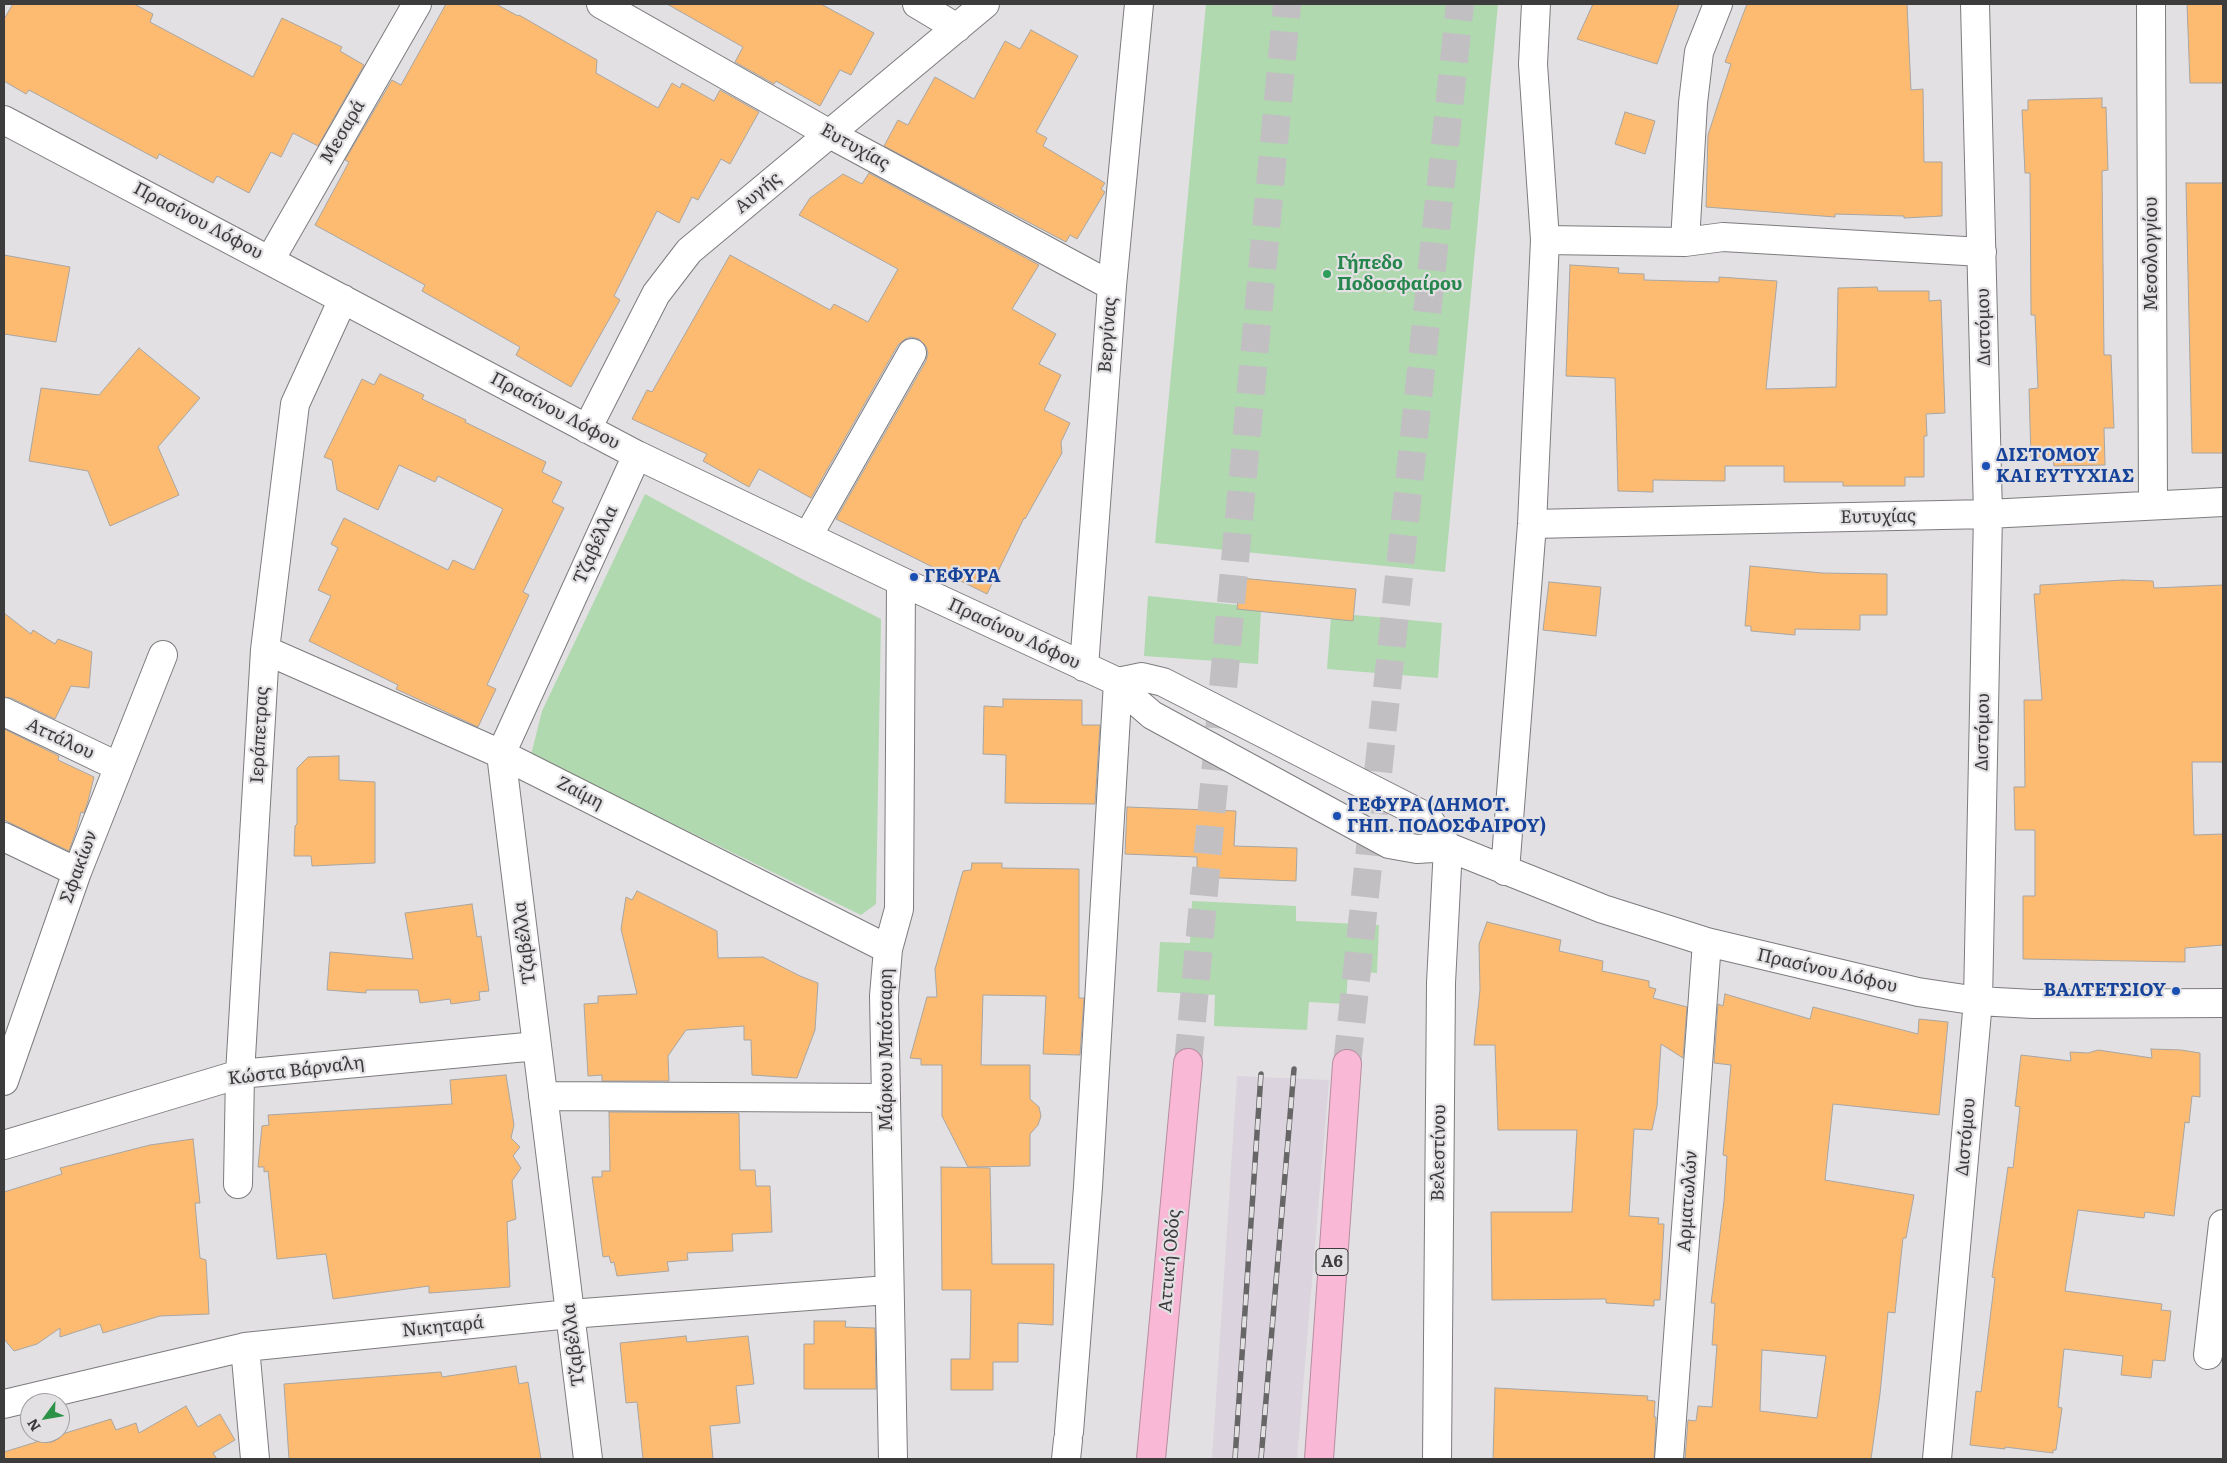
<!DOCTYPE html>
<meta charset="utf-8">
<style>
body{margin:0}
#map{position:relative;width:2227px;height:1463px;overflow:hidden;background:#e2e0e3;font-family:Literata,serif}
canvas{display:block}
.frame{position:absolute;inset:0;border:5px solid #3d3c3d;pointer-events:none}
.north{position:absolute;left:20px;top:1393px;width:50px;height:50px;box-sizing:border-box;background:#e2e0e3;border:1px solid #a09ea1;border-radius:50%;rotate:238deg;font-size:14px;font-weight:700;line-height:20px;text-align:center;color:#3d3c3d}
.north::after{content:'';display:block;margin:auto;width:18px;height:22px;background:#2c9248;clip-path:polygon(50% 0,100% 100%,50% 72%,0 100%)}
</style>
<div id="map">
<canvas width="2227" height="1463"></canvas>
<div class="frame"></div>
<div class="north">N</div>
</div>
<script>
const g = document.querySelector('canvas').getContext('2d');
g.lineJoin = 'round';
function fill(path, color) {
  g.fillStyle = color;
  g.fill(path, 'evenodd');
}
function shape(rows) {
  const path = new Path2D();
  for (const r of rows) {
    path.moveTo(r[0], r[1]);
    for (let i = 2; i < r.length; i += 2) path.lineTo(r[i], r[i + 1]);
  }
  return path;
}
function trace(path, color, width, dash) {
  g.strokeStyle = color;
  g.lineWidth = width;
  g.lineCap = dash ? 'butt' : 'round';
  g.setLineDash(dash || []);
  g.stroke(path);
}
function label(font, color, halo, rows, align = 'center') {
  g.font = font + ' Literata,serif';
  g.lineWidth = 4.5;
  g.setLineDash([]);
  g.textBaseline = 'middle';
  g.strokeStyle = halo;
  g.fillStyle = color;
  for (const [text, x, y, turn = 0] of rows) {
    g.save();
    g.translate(x, y);
    g.rotate((+turn || 0) * Math.PI / 180);
    g.textAlign = isNaN(turn) ? turn : align;
    if (halo) g.strokeText(text, 0, 0);
    g.fillText(text, 0, 0);
    g.restore();
  }
}
const built = shape([
 [1237,1076,1329,1080,1297,1459,1212,1459]
]);
const green = shape([
 [1206,4,1498,4,1445,572,1155,543],
 [645,494,800,578,881,619,876,904,861,915,531,755,542,711],
 [1148,596,1237,605,1238,609,1261,611,1258,664,1144,656],
 [1354,615,1442,623,1438,678,1327,669,1331,618,1353,621],
 [1192,901,1296,906,1296,921,1379,925,1377,973,1348,971,1346,1004,1309,1002,1307,1030,1214,1026,1215,995,1157,992,1160,942,1190,943]
]);
const building = shape([
 [13,4,134,4,153,14,150,22,253,77,282,18,342,47,340,51,364,65,318,146,293,133,281,157,271,152,249,193,217,176,213,183,159,154,157,159,29,90,26,94,4,81,4,19,13,4],
 [446,4,496,4,518,16,519,15,597,60,596,73,658,108,672,83,680,88,682,83,714,101,720,90,759,112,730,164,721,159,698,200,692,197,679,223,657,211,614,296,620,300,571,387,516,355,520,347,422,291,425,285,315,225,349,162,345,160,392,80,401,85,446,4],
 [667,4,821,4,874,33,851,75,840,70,820,106,776,81,774,84,735,62,743,47,667,4],
 [1593,4,1679,4,1657,64,1577,39,1593,4],
 [1747,4,1907,4,1911,90,1923,89,1924,162,1942,162,1942,216,1904,218,1904,216,1835,214,1835,217,1706,207,1708,135,1731,64,1725,62,1747,4],
 [2187,4,2223,4,2223,83,2190,83,2187,4],
 [1031,30,1078,56,1036,132,1047,138,1043,146,1105,183,1101,189,1105,192,1077,239,1070,235,1066,242,884,146,898,120,908,125,935,77,974,99,1005,41,1020,49,1031,30],
 [2102,98,2102,108,2106,107,2108,170,2102,171,2104,355,2111,355,2114,428,2104,428,2105,465,2054,466,2053,457,2031,458,2029,389,2038,388,2035,315,2031,315,2030,173,2025,173,2022,110,2028,110,2028,100,2102,98],
 [1625,112,1655,121,1645,154,1615,144,1625,112],
 [869,173,1039,265,1012,309,1056,334,1039,364,1061,375,1044,410,1070,423,1061,442,1062,453,1025,519,1024,518,987,594,836,519,926,361,928,353,926,346,919,339,911,337,905,339,898,345,811,498,759,469,749,487,703,461,707,454,632,419,647,390,652,392,730,255,830,310,834,304,868,322,898,269,799,215,810,198,843,174,862,184,869,173],
 [2186,183,2223,183,2223,453,2192,453,2186,183],
 [4,255,70,267,56,342,4,334,4,255],
 [1570,265,1619,268,1618,273,1644,274,1644,280,1719,282,1719,277,1777,281,1766,389,1836,387,1838,288,1877,287,1878,291,1929,291,1929,301,1941,300,1945,413,1926,414,1927,436,1924,436,1924,477,1905,477,1905,486,1843,486,1843,482,1784,482,1784,466,1725,466,1725,481,1653,480,1653,492,1618,491,1615,378,1566,376,1570,265],
 [139,348,200,398,158,447,179,495,110,526,88,471,29,461,41,388,99,395,139,348],
 [380,374,424,395,422,399,466,420,465,422,546,462,542,472,562,482,552,502,564,508,523,592,529,595,487,685,496,689,478,727,396,689,398,685,309,641,331,596,318,590,338,548,331,544,344,518,448,570,453,560,474,570,503,509,438,476,435,482,399,465,378,510,337,490,332,460,324,457,362,379,374,385,380,374],
 [1750,566,1822,573,1887,574,1887,615,1860,615,1860,630,1795,629,1795,635,1751,631,1751,626,1745,626,1750,566],
 [1240,578,1356,589,1353,621,1237,609,1240,578],
 [2123,580,2153,581,2154,588,2223,585,2223,762,2192,762,2194,835,2223,834,2223,945,2185,948,2185,962,2023,959,2023,896,2035,896,2035,830,2015,830,2014,787,2025,787,2024,700,2042,700,2034,594,2040,594,2040,585,2123,580],
 [1549,582,1601,587,1596,636,1543,630,1549,582],
 [4,613,31,634,33,630,55,644,58,639,92,652,89,688,71,686,55,719,11,698,4,697,4,613],
 [1003,699,1082,700,1082,725,1100,725,1095,804,1005,803,1006,755,983,754,984,706,1003,707,1003,699],
 [4,729,59,756,58,760,94,777,88,801,84,813,81,812,77,828,69,851,4,820,4,729],
 [339,756,339,780,375,782,375,863,312,866,311,856,294,856,295,826,297,824,297,768,308,757,339,756],
 [1127,807,1236,811,1234,846,1297,848,1296,881,1197,877,1197,857,1125,854,1127,807],
 [972,863,1002,863,1002,868,1079,869,1079,998,1084,998,1080,1055,1043,1054,1046,996,983,995,981,1065,1030,1065,1030,1099,1039,1107,1041,1116,1038,1125,1030,1134,1030,1166,968,1167,942,1116,942,1065,921,1065,921,1059,910,1058,927,997,937,997,935,969,963,871,971,870,972,863],
 [637,891,717,931,718,958,763,957,800,976,818,983,815,1030,797,1078,752,1075,751,1040,744,1040,744,1026,686,1030,668,1056,669,1081,602,1081,602,1075,588,1076,584,1004,598,1003,598,996,637,994,621,929,626,897,632,900,637,891],
 [472,904,477,937,481,936,489,991,479,992,480,1000,451,1004,450,999,420,1003,418,990,366,990,366,993,327,990,330,952,413,959,405,913,472,904],
 [1487,922,1561,940,1559,951,1603,961,1602,971,1649,981,1649,987,1656,989,1653,998,1687,1007,1683,1058,1661,1044,1657,1106,1652,1130,1634,1129,1629,1216,1659,1218,1658,1224,1664,1224,1660,1300,1654,1300,1654,1306,1606,1303,1606,1299,1492,1300,1491,1212,1572,1212,1577,1130,1498,1130,1495,1045,1474,1045,1480,990,1479,944,1487,922],
 [1725,994,1810,1019,1813,1007,1918,1034,1919,1019,1948,1022,1939,1115,1833,1104,1825,1180,1914,1195,1906,1238,1903,1238,1895,1313,1888,1312,1880,1394,1871,1459,1685,1459,1688,1420,1696,1421,1698,1406,1712,1407,1717,1345,1712,1345,1715,1303,1711,1303,1724,1201,1727,1156,1723,1155,1731,1065,1714,1063,1718,1004,1723,1006,1725,994],
 [1762,1350,1826,1356,1817,1418,1760,1411,1762,1350],
 [2151,1049,2181,1050,2200,1053,2200,1097,2192,1096,2189,1123,2185,1122,2174,1216,2145,1212,2144,1218,2078,1210,2065,1291,2162,1304,2161,1310,2171,1311,2165,1361,2153,1360,2151,1378,2121,1375,2123,1356,2064,1349,2058,1407,2062,1408,2056,1450,2053,1450,2053,1453,2005,1447,2005,1449,1970,1445,1976,1391,1981,1392,1995,1278,1992,1277,2008,1167,2013,1168,2020,1107,2015,1106,2021,1055,2071,1061,2070,1052,2088,1053,2098,1050,2152,1058,2151,1049],
 [506,1075,514,1125,511,1138,520,1147,513,1156,521,1168,512,1181,516,1219,507,1222,510,1287,429,1293,429,1286,333,1299,326,1254,277,1259,268,1171,264,1172,264,1167,258,1167,262,1126,269,1125,268,1115,452,1104,450,1080,506,1075],
 [609,1112,739,1113,740,1170,755,1170,756,1186,770,1186,772,1232,732,1234,733,1251,687,1253,688,1260,667,1262,669,1271,617,1276,614,1262,611,1263,609,1256,603,1257,592,1177,602,1177,602,1171,610,1171,609,1112],
 [193,1139,200,1203,195,1203,200,1258,206,1260,209,1314,160,1316,103,1333,100,1324,60,1337,60,1328,37,1344,14,1351,4,1339,4,1192,62,1174,60,1168,150,1145,193,1139],
 [941,1167,990,1168,992,1264,1054,1264,1053,1325,1018,1323,1018,1362,993,1362,993,1390,951,1390,951,1359,970,1359,971,1290,942,1290,941,1167],
 [814,1321,846,1321,845,1327,875,1328,876,1389,804,1389,804,1344,814,1344,814,1321],
 [686,1336,687,1342,748,1336,754,1384,736,1386,740,1423,710,1426,713,1459,643,1459,637,1402,626,1403,620,1343,686,1336],
 [516,1366,519,1384,528,1382,541,1459,289,1459,284,1384,441,1372,442,1377,516,1366],
 [1495,1388,1648,1396,1647,1400,1655,1401,1654,1417,1656,1417,1654,1459,1493,1459,1495,1388],
 [186,1406,198,1427,220,1414,235,1440,213,1453,217,1459,4,1459,4,1452,111,1419,116,1430,136,1423,139,1433,186,1406]
]);
const highwayTunnel = shape([
 [1188,1063,1287,4],
 [1347,1064,1460,4]
]);
const minor = shape([
 [601,4,828,133,1112,286],
 [917,4,957,28],
 [2151,4,2153,505],
 [4,120,637,455,911,586,1118,682,1130,696,1152,715,1389,844,1417,849,1448,847,1603,909,1707,942,1918,992,1978,1001,2033,1004,2223,1003],
 [1545,240,1685,242,1723,237,1982,252],
 [1685,242,1693,103,1699,52,1718,4],
 [270,260,417,4],
 [587,429,656,294,689,251,985,4],
 [1532,524,1988,514,2223,502],
 [808,536,912,353],
 [265,650,501,754,888,949],
 [1084,667,1112,286,1139,4],
 [1118,682,1142,677,1163,682,1427,817,1448,847],
 [4,712,117,766],
 [4,837,77,872],
 [1505,871,1532,524,1545,240,1533,64,1536,4],
 [4,1081,77,872,163,655],
 [543,1096,886,1098],
 [4,1145,240,1074,537,1046],
 [238,1184,240,1074,265,650,295,404,343,299],
 [245,1347,255,1459],
 [2208,1355,2223,1224],
 [4,1404,245,1347,570,1314,888,1290],
 [1069,1432,1088,1187,1118,682],
 [588,1459,501,754,637,455],
 [893,1459,884,996,888,949,899,909,901,582],
 [1066,1459,1068,1440],
 [1437,1459,1441,983,1448,847],
 [1669,1459,1707,942],
 [1937,1459,1978,1001,1988,514,1975,4]
]);
const highway = shape([
 [1151,1459,1188,1063],
 [1319,1459,1347,1064]
]);
const rail = shape([
 [1235,1459,1261,1074],
 [1261,1459,1294,1069]
]);
const markers = [
 [1327,274,5,"#2e9e5b"],
 [1986,466,5,"#1a4fb4"],
 [914,577,5,"#1a4fb4"],
 [1337,816,5,"#1a4fb4"],
 [2176,991,5,"#1a4fb4"]
];
const shields = [
 [1332,1262,32]
];
const shieldNames = [
 ["Α6",1332,1262]
];
const streetNames = [
 ["Μεσαρά",343,132,-60],
 ["Ευτυχίας",855,147,29],
 ["Αυγής",758,193,-40],
 ["Πρασίνου Λόφου",198,221,28],
 ["Μεσολογγίου",2152,254,-90],
 ["Διστόμου",1984,327,-91],
 ["Βεργίνας",1108,335,-86],
 ["Πρασίνου Λόφου",555,411,28],
 ["Ευτυχίας",1878,517,-1],
 ["Τζαβέλλα",596,545,-66],
 ["Πρασίνου Λόφου",1014,634,25],
 ["Διστόμου",1983,732,-89],
 ["Ιεράπετρας",260,735,-87],
 ["Αττάλου",60,739,25],
 ["Ζαίμη",580,793,27],
 ["Σφακίων",79,867,-70],
 ["Τζαβέλλα",525,943,-97],
 ["Πρασίνου Λόφου",1827,971,13],
 ["Μάρκου Μπότσαρη",887,1050,-90],
 ["Κώστα Βάρναλη",296,1071,-7],
 ["Διστόμου",1966,1137,-85],
 ["Βελεστίνου",1439,1153,-89],
 ["Αρματωλών",1688,1201,-86],
 ["Αττική Οδός",1170,1261,-85],
 ["Νικηταρά",443,1327,-6],
 ["Τζαβέλλα",574,1345,-97]
];
const leisureNames = [
 ["Γήπεδο",1337,264],
 ["Ποδοσφαίρου",1337,285]
];
const transitNames = [
 ["ΔΙΣΤΟΜΟΥ",1996,456],
 ["ΚΑΙ ΕΥΤΥΧΙΑΣ",1996,477],
 ["ΓΕΦΥΡΑ",924,577],
 ["ΓΕΦΥΡΑ (ΔΗΜΟΤ.",1347,806],
 ["ΓΗΠ. ΠΟΔΟΣΦΑΙΡΟΥ)",1347,827],
 ["ΒΑΛΤΕΤΣΙΟΥ",2166,991,"right"]
];
fill(built, '#dbd3dd');
fill(green, '#b0d9af');
fill(building, '#fdbb72');
trace(building, '#a8a5a2', 1);
trace(highwayTunnel, '#c1bfc2', 28, [28, 14]);
trace(minor, '#7d7b7e', 30);
trace(highway, '#b78da0', 30);
trace(minor, '#fff', 28);
trace(highway, '#f8b8d6', 28);
trace(rail, '#676667', 5.5);
trace(rail, '#e2e0e3', 4, [11]);
for (const [x, y, r, color] of markers) {
  const dot = new Path2D();
  dot.arc(x, y, r, 0, 2 * Math.PI);
  g.fillStyle = color;
  g.fill(dot);
  trace(dot, '#e2e0e3', 2);
}
for (const [x, y, w] of shields) {
  const box = new Path2D();
  box.roundRect(x - w / 2, y - 13.5, w, 27, 4);
  g.fillStyle = '#e2e0e3';
  g.fill(box);
  trace(box, '#3d3c3d', 1);
}
label('bold 16px', '#3d3c3d', null, shieldNames);
label('18px', '#3d3c3d', '#e2e0e3', streetNames);
label('bold 18px', '#27864d', '#e2e0e3', leisureNames, 'left');
label('bold 18px', '#164399', '#e2e0e3', transitNames, 'left');
</script>
